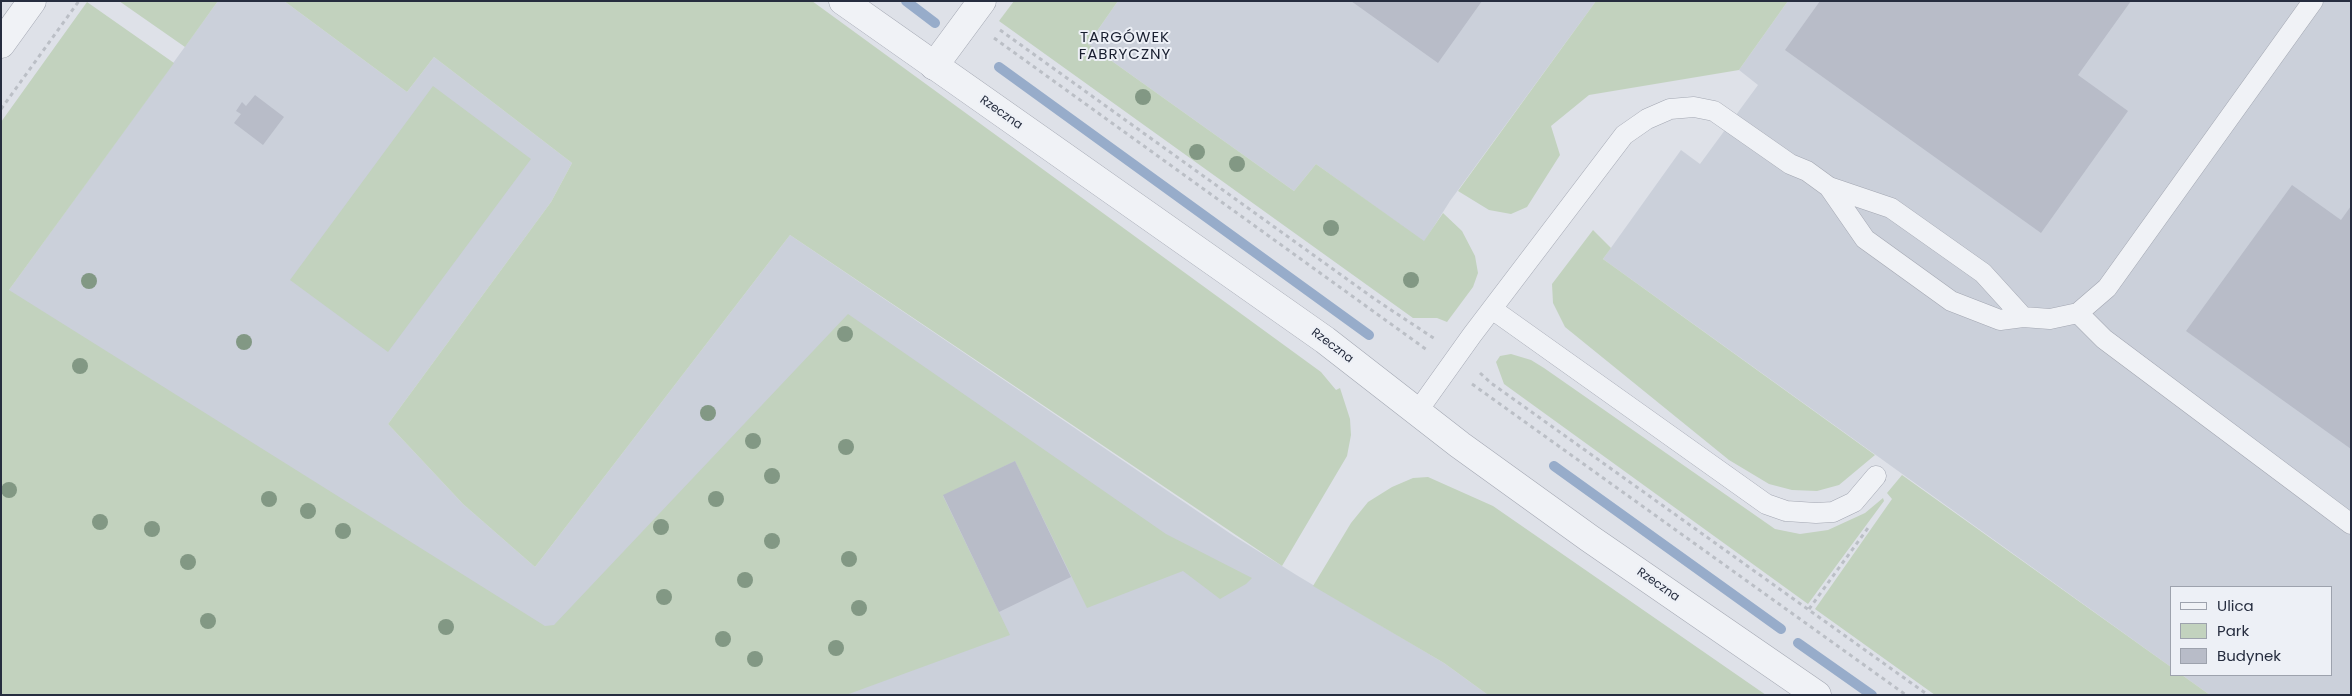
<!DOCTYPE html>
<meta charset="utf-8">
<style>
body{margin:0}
#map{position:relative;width:2352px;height:696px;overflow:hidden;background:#dee1e8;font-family:Poppins,sans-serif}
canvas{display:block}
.frame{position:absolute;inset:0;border:2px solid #262d3f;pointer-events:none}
.legend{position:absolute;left:2170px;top:586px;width:162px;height:90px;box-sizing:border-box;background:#edf0f6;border:1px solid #9da2ad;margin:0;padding:6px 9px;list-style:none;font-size:15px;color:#262d3f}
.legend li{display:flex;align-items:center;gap:10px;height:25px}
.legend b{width:25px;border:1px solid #9da2ad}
</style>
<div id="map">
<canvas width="2352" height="696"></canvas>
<div class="frame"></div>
<ul class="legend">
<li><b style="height:6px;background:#f0f2f6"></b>Ulica</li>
<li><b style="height:14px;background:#c2d2be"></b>Park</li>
<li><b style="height:14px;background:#b8bcc8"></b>Budynek</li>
</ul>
</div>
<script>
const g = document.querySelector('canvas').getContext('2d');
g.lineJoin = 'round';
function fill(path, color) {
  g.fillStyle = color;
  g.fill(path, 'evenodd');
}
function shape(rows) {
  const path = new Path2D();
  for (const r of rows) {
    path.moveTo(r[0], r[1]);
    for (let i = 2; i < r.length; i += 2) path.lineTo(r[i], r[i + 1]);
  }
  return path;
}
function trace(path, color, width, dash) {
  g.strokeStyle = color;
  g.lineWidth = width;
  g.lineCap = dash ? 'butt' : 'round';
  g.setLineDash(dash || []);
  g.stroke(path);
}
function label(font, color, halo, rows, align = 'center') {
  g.font = font + ' Poppins,sans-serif';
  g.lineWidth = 4;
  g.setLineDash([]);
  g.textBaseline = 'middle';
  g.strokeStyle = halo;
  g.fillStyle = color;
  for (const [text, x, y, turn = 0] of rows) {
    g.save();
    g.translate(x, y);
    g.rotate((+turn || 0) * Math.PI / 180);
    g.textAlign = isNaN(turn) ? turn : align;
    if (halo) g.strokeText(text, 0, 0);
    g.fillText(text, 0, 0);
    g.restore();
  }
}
const built = shape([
 [218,1,284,1,407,92,434,57,572,163,551,202,388,424,463,504,535,567,790,235,1234,536,1298,576,1444,663,1488,695,1,695,1,301],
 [1118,1,1596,1,1450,201,1424,242,1316,164,1294,191,1088,44],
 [1788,1,2351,1,2351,695,2210,695,2182,675,2331,675,2331,587,2171,587,2171,667,1603,259,1681,150,1700,164,1758,85,1739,70]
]);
const green = shape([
 [119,1,218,1,185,47],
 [284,1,812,1,1321,372,1336,390,1340,388,1350,419,1351,435,1347,456,1282,566,790,235,535,567,463,504,388,424,551,202,572,163,434,57,407,92],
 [1014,1,1118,1,1088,44,1294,191,1316,164,1424,241,1443,213,1462,231,1475,256,1478,273,1473,287,1447,322,1437,318,1413,318,999,21],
 [1596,1,1788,1,1739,70,1589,95,1551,126,1560,155,1527,207,1511,214,1489,210,1458,191],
 [87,2,174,63,9,290,545,626,554,625,848,314,1166,534,1252,578,1246,584,1220,599,1183,571,1087,608,1015,461,943,496,1010,635,846,695,1,695,1,122],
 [433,86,531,159,388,352,290,280],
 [1593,230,1611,248,1603,259,1875,455,1839,485,1817,491,1792,490,1769,484,1729,460,1565,327,1553,303,1552,284],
 [1511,354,1531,360,1544,368,1775,529,1800,534,1828,530,1865,513,1883,498,1884,501,1808,604,1504,384,1496,362,1500,356],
 [1902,475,2171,667,2171,675,2182,675,2210,695,1935,695,1815,609,1892,499,1887,493],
 [1428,477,1493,506,1766,695,1488,695,1444,663,1313,586,1351,523,1368,502,1392,487,1413,478]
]);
const stream = shape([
 [906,1,935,23],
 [999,67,1369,335],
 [1554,466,1781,629],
 [1798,643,1872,695]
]);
const building = shape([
 [1351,1,1482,1,1438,63],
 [1820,1,2131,1,2078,75,2128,111,2041,233,1785,50],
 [255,95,284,117,263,145,234,123,241,114,236,111,242,102,246,106],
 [2292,185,2341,220,2351,206,2351,449,2186,331],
 [1015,461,1071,577,999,612,943,495]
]);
const path = shape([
 [1000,30,1376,300,1435,339],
 [994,38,1427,350],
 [1,109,79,1],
 [1480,373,1491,383,1928,695],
 [1472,384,1906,695],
 [1809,609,1868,528]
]);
const service = shape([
 [1829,187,1865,239,1951,301,2000,320,2023,317,2050,319,2078,313,2107,288,2313,1],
 [1492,309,1766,504,1786,511,1816,513,1833,512,1854,502,1876,476],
 [2078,313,2104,339,2351,524],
 [1417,412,1472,335,1624,135,1647,119,1670,109,1694,107,1714,111,1790,164,1807,171,1829,187,1891,208,1983,273,2023,317]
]);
const minor = shape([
 [934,66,982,1]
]);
const tertiary = shape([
 [843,1,1325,340,1460,445,1589,538,1817,695],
 [1,44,32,1]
]);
const trees = [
 [1143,97],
 [1197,152],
 [1237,164],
 [1331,228],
 [1411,280],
 [89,281],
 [845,334],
 [244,342],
 [80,366],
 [708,413],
 [753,441],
 [846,447],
 [772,476],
 [9,490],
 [269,499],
 [716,499],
 [308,511],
 [100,522],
 [661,527],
 [152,529],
 [343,531],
 [772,541],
 [849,559],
 [188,562],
 [745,580],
 [664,597],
 [859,608],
 [208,621],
 [446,627],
 [723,639],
 [836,648],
 [755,659]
];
const streetNames = [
 ["Rzeczna",1001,113,35],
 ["Rzeczna",1332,346,37],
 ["Rzeczna",1658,585,35]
];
const quarterNames = [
 ["TARGÓWEK",1125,38],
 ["FABRYCZNY",1125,55]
];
fill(built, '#cbd0da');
fill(green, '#c2d2be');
trace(stream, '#97acca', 10);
fill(building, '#b8bcc8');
trace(service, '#a3a7b2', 21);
trace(minor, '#a3a7b2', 29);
trace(tertiary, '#a3a7b2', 29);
trace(path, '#bbbfc6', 3, [4, 4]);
trace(service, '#f0f2f6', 20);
trace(minor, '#f0f2f6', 28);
trace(tertiary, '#f0f2f6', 28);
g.fillStyle = '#829884';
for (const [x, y] of trees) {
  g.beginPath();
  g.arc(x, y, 8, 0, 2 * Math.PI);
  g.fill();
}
label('12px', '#262d3f', '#edf0f6', streetNames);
g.letterSpacing = '1px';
label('15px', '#191f30', '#edf0f6', quarterNames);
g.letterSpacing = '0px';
</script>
